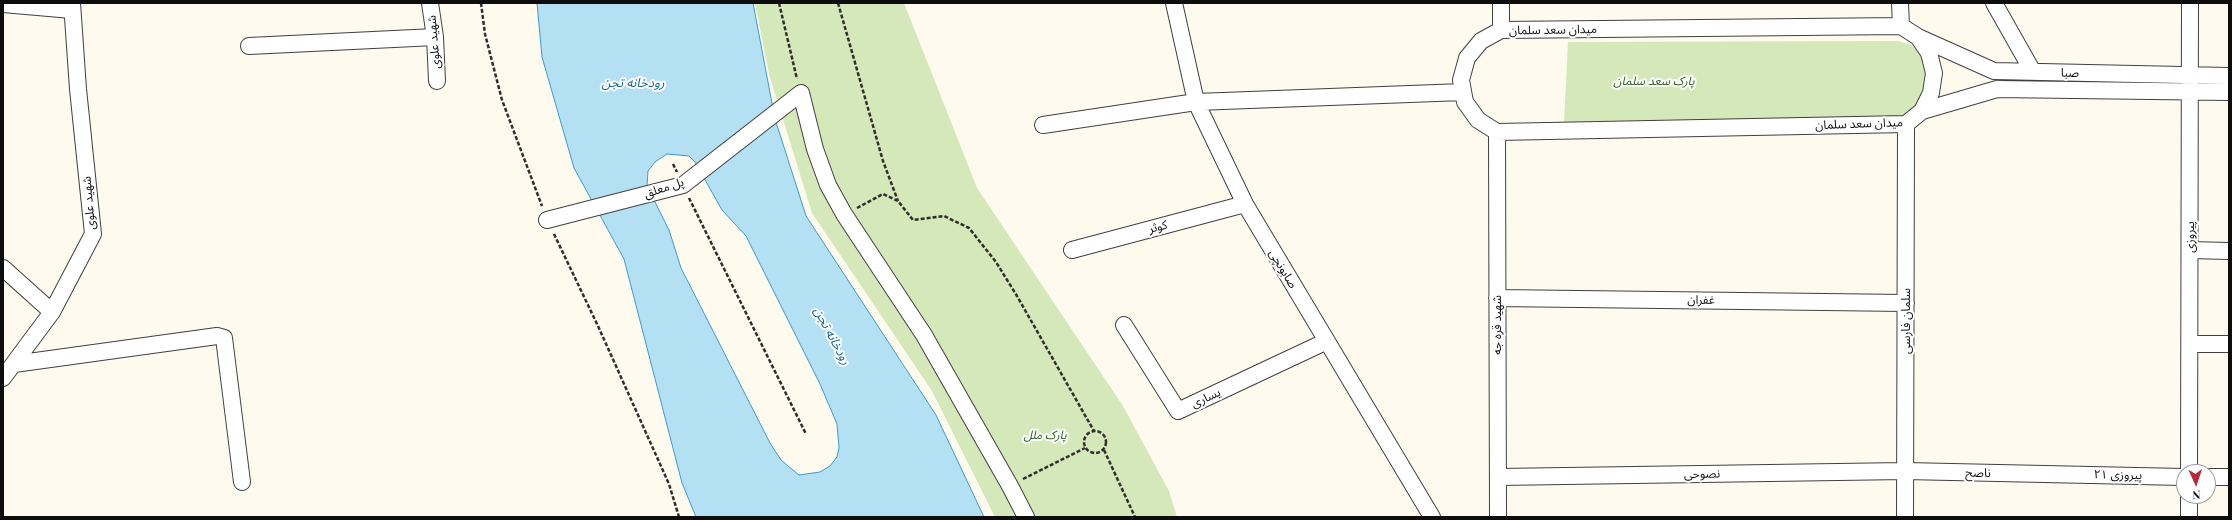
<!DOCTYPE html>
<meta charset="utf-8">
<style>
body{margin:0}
#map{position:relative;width:2232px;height:520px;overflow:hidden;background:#fefaee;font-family:"Playfair Display",serif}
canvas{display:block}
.frame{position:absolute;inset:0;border:4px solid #0d0d0d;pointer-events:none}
.north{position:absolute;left:2176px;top:464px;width:40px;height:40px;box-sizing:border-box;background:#fff;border:1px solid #9e9e9e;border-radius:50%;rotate:177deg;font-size:11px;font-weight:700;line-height:16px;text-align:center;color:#0d0d0d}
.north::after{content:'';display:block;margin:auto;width:14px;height:18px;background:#b92939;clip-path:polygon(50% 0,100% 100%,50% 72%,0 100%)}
</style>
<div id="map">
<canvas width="2232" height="520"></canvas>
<div class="frame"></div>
<div class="north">N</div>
</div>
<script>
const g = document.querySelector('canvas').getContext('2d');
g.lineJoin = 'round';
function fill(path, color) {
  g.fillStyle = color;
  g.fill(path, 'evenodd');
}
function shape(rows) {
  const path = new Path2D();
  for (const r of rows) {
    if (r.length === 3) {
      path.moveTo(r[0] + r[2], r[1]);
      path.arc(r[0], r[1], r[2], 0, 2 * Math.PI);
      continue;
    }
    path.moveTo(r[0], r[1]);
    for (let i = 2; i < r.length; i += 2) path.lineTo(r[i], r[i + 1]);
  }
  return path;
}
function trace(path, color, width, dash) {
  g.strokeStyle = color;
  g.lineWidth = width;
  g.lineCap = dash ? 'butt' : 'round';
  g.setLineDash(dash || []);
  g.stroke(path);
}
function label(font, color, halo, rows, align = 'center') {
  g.font = font + ' "Playfair Display","Noto Sans Arabic",serif';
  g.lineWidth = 4;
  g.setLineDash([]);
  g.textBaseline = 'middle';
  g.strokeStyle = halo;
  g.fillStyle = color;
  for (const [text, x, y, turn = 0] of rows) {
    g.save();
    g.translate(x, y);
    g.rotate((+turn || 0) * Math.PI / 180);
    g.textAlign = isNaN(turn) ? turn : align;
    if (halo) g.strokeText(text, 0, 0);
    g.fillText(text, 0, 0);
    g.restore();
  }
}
const green = shape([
 [755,3,904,3,977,188,1123,406,1169,491,1177,517,995,517,932,391,812,213,769,74],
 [1898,41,1911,45,1923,56,1926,72,1927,86,1913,111,1903,116,1564,123,1568,42]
]);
const water = shape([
 [537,3,753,3,775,119,806,216,936,415,984,517,696,517,682,483,624,259,574,168,542,57,537,3],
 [667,154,689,156,695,162,722,210,746,236,820,384,837,424,839,448,837,457,830,466,820,472,799,475,781,460,770,443,681,268,669,230,647,186,648,171,655,162,667,154]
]);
const path = shape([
 [481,3,485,34,502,100,542,206],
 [779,3,797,79],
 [838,3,883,161,898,201],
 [673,164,677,172],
 [689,198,806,434],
 [857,208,883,194,898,201,913,220,944,216,969,228,996,262,1017,296,1094,431],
 [554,234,598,326,669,484,679,517],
 [1095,442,11],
 [1104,450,1135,517],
 [1023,479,1085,448]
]);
const minor = shape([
 [430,3,435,37,437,81],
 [1174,3,1196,102,1245,204,1432,517],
 [1501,3,1501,30],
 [1900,3,1901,26],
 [1994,3,2033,72],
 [3,4,72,10],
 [1901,26,1918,37,1929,53,1934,73,1931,93,1922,111,1906,124,1497,132,1478,120,1465,102,1461,80,1467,58,1481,41,1501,30,1901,26],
 [1918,37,1994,71,2229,76],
 [249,46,435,37],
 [1922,111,1997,89,2229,92],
 [1043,125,1196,102,1463,92],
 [1497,132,1498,517],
 [547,220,683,185,801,93,815,149,828,185,844,214,924,335,1010,486,1026,517],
 [1072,250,1245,204],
 [2190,250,2229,251],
 [3,268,52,312],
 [1497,298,1906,303],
 [1124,325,1178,411,1327,341],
 [2190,344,2229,344],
 [14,364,217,336,224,338,242,482],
 [3,378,52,312,93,234,78,89,72,3],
 [2189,472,2190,3],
 [1498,477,1905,471,2184,477],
 [2208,477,2229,477],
 [1905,517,1906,124],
 [2189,517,2189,496]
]);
const streetNames = [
 ["میدان سعد سلمان",1553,30,-1],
 ["شهید علوی",434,42,-95],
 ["صبا",2070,73,1],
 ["میدان سعد سلمان",1859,124,-2],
 ["پل معلق",664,188,-18],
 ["شهید علوی",89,203,-95],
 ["کوثر",1158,227,-15],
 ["پیروزی",2190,237,-90],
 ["صابونچی",1283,269,59],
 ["غفران",1701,300,1],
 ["سلمان فارسی",1906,321,-90],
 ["شهید قره جه",1497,325,-90],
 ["یساری",1206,398,-25],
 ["ناصح",1978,473,1],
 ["نصوحی",1702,474,-1],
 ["پیروزی ٢١",2118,475,1]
];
const parkNames = [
 ["پارک سعد سلمان",1654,81],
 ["پارک ملل",1045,435]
];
const waterNames = [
 ["رودخانه تجن",633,83],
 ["رودخانه تجن",832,336,62]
];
fill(green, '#d4e8b9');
fill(water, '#b4e0f4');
trace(water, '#3e9ac9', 1);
trace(minor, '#404040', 18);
trace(path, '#2f2f2f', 2.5, [4, 2]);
trace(minor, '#fff', 16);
label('12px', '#0d0d0d', '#fff', streetNames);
label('italic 12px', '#326320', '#fff', parkNames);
label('italic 13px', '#1a6b9b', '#fff', waterNames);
</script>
